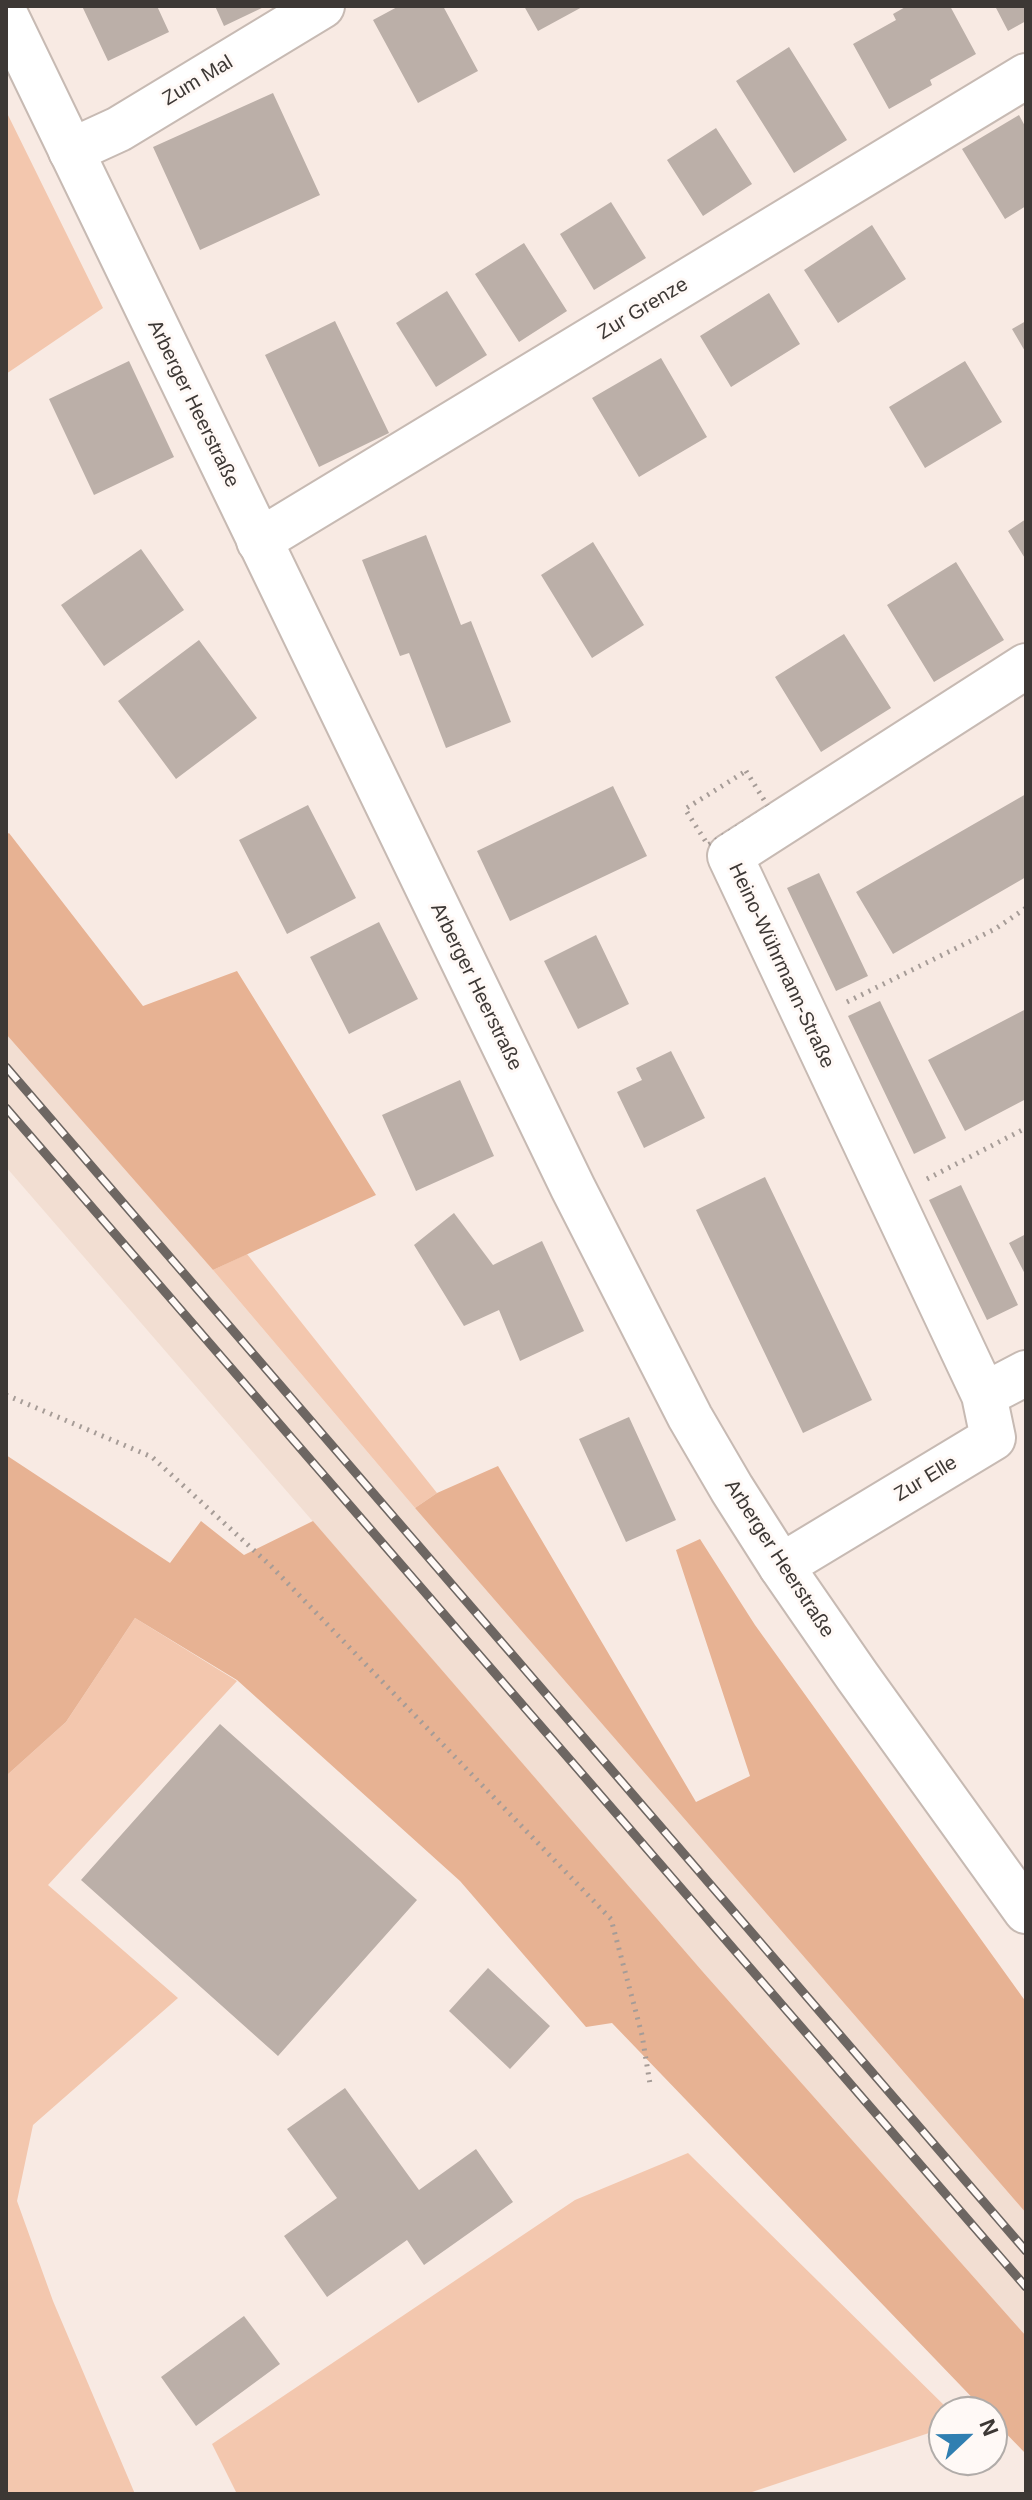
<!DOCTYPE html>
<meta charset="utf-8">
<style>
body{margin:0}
#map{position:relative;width:1032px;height:2500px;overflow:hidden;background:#f8eae3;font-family:Helvetica,sans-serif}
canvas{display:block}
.frame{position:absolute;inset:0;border:8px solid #3d3835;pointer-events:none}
.north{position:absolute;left:928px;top:2396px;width:80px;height:80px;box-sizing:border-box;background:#fff9f6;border:2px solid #b1aca9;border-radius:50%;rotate:68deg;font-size:22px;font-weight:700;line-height:32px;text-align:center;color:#3d3835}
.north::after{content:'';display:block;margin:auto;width:28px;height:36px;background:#307fb1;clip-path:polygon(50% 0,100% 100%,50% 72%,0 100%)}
</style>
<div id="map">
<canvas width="1032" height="2500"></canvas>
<div class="frame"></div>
<div class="north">N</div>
</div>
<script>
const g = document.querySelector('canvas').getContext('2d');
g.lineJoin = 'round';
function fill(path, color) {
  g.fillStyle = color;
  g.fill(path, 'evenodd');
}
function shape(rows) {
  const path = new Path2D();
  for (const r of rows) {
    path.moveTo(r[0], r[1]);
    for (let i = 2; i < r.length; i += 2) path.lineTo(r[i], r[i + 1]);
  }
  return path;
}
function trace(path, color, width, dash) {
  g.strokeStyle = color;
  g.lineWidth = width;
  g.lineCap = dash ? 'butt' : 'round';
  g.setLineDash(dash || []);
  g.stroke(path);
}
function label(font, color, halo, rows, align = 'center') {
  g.font = font + ' Helvetica,sans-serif';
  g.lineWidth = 6;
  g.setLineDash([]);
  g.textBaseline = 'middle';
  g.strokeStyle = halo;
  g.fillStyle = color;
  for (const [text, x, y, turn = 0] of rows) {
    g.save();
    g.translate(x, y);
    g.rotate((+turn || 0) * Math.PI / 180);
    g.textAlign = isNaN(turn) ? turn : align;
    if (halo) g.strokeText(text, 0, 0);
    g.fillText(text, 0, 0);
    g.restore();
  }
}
const built = shape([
 [6,1034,213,1270,415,1508,1026,2213,1026,2336,703,1972,6,1167]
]);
const green = shape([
 [6,111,103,308,6,374],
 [247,1254,437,1493,415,1508,213,1270],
 [135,1618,237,1681,48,1885,178,1998,33,2125,17,2201,53,2301,135,2494,6,2494,6,1776,66,1722],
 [688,2153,951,2412,944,2412,944,2428,746,2494,237,2494,212,2444,575,2200]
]);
const forest = shape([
 [9,833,143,1006,237,971,376,1195,213,1270,6,1034,6,835],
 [6,1455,170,1563,201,1521,244,1555,313,1521,703,1972,1026,2336,1026,2454,992,2419,992,2412,986,2412,612,2023,586,2027,460,1881,237,1680,135,1618,66,1722,6,1776],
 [498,1466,696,1802,750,1776,676,1550,700,1539,755,1625,1026,2002,1026,2213,415,1508,437,1493]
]);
const building = shape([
 [82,6,157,6,169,32,108,61],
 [215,6,266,6,224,26],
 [399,6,443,6,478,71,418,103,373,20],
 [524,6,584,6,538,31],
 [907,6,950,6,976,54,930,80,932,85,889,109,853,44,896,20,893,14],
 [995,6,1026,6,1026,21,1008,31],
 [789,47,847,140,794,173,736,81],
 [273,93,320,195,200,250,153,147],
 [1019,115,1026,128,1026,206,1005,219,962,149],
 [716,128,752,184,703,216,667,160],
 [611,202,646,258,594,290,560,234],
 [872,225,906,279,838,323,804,270],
 [524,243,567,311,519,342,475,274],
 [447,291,487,355,436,387,396,323],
 [769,293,800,344,731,387,700,336],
 [335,321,389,433,319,467,265,355],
 [1026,321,1026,353,1012,329],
 [661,358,707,437,639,477,592,398],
 [129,361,174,457,94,495,49,399],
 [965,361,1002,422,925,468,889,407],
 [1026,519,1026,560,1008,531],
 [426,535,461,625,471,621,511,722,446,748,409,653,400,656,362,560],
 [593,542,644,625,592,658,541,575],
 [141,549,184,610,104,666,61,605],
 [956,562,1004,640,934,682,887,605],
 [844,634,891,708,821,752,775,677],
 [199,640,257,718,176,779,118,701],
 [613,786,647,856,510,921,477,851],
 [1026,794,1026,877,893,954,856,892],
 [308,805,356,898,287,934,239,840],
 [819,873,868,976,836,991,787,888],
 [379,922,418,999,349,1034,310,957],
 [596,935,629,1004,578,1029,544,961],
 [880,1001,946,1138,914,1154,848,1016],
 [1026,1009,1026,1099,965,1131,928,1060],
 [671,1051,705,1118,644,1148,617,1092,642,1080,636,1068],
 [460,1080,494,1156,416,1191,382,1115],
 [765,1177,872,1400,803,1433,696,1210],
 [961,1185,1018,1305,987,1320,929,1200],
 [454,1213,493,1265,542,1241,584,1331,520,1361,499,1310,464,1326,414,1245],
 [1026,1234,1026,1276,1009,1243],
 [629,1417,676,1520,626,1542,579,1439],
 [220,1724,417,1900,278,2056,81,1880],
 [488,1968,550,2026,510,2069,449,2011],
 [345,2088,419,2190,476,2149,513,2202,424,2265,407,2240,327,2297,284,2236,337,2198,287,2129],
 [244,2316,280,2364,196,2426,161,2377]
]);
const path = shape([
 [746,771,769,808,708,845,685,809,746,771],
 [847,1002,995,929,1026,908],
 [927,1179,1026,1128],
 [6,1395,152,1457,271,1566,611,1919,642,2035,650,2084]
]);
const minor = shape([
 [71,151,119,129,322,6],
 [259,541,1026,76],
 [984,1395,730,856,1026,666],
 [781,1566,993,1438,984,1395,1026,1373]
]);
const major = shape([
 [6,16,573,1188,690,1417,732,1489,781,1566,857,1676,1026,1911]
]);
const rail = shape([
 [6,1067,1026,2251],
 [6,1108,1026,2287]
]);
const streetNames = [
 ["Zum Mal",198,81,-31],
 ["Zur Grenze",643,309,-31],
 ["Arberger Heerstraße",193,404,64],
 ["Heino-Wührmann-Straße",781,966,65],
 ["Arberger Heerstraße",476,987,64],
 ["Zur Elle",926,1479,-31],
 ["Arberger Heerstraße",779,1559,57]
];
fill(built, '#f2ded2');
fill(green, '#f3c7ae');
fill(forest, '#e7b293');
fill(building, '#bbafa8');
trace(minor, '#c7bab3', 48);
trace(major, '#c7bab3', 48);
trace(path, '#a69c97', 5, [2, 6]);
trace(minor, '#fff', 44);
trace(major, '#fff', 44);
trace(rail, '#6d6662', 9);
trace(rail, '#fff9f6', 6, [18]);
label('20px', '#3d3835', '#fff9f6', streetNames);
</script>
